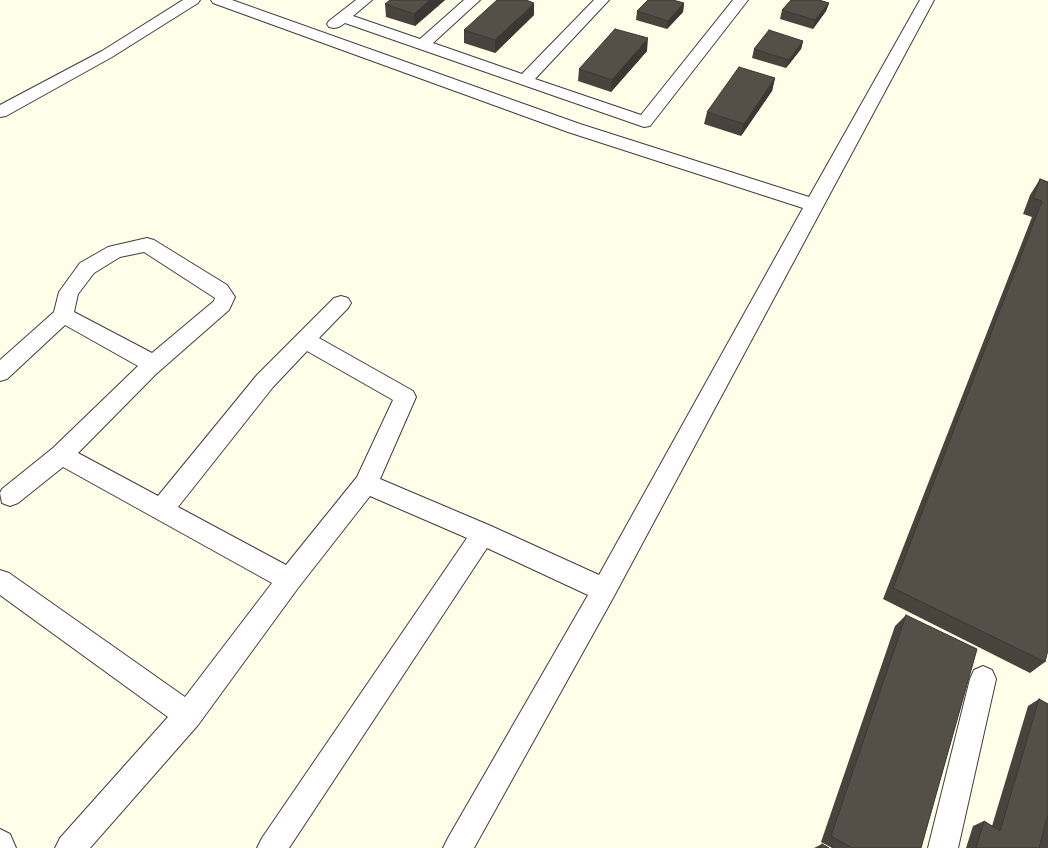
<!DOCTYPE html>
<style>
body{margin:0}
canvas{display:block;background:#ffffe9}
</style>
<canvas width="1048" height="848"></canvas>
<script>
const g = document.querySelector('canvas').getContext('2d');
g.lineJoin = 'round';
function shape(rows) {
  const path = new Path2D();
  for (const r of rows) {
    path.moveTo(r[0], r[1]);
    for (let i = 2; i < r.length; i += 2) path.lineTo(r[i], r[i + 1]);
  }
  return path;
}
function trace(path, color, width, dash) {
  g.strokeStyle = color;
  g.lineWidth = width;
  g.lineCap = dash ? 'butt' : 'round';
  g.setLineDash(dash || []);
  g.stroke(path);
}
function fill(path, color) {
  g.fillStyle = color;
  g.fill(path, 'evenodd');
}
const minor = shape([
 [183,0,200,0,198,3,112,57,6,116,0,117,0,105,102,51,183,0],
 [211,0,232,0,580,124,809,197,920,0,934,0,613,598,474,848,443,848,448,838,588,595,487,548,289,848,257,848,262,838,467,538,370,496,298,588,198,725,90,848,55,848,60,838,168,717,0,595,0,570,9,573,185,697,272,583,63,467,18,503,10,506,2,503,0,493,2,489,53,448,138,366,65,325,7,379,0,381,0,360,54,312,59,292,80,263,108,247,147,238,154,240,227,285,235,297,229,310,156,374,78,453,158,496,257,375,334,298,341,296,348,298,351,303,348,308,319,338,413,391,416,397,380,479,491,526,599,575,803,208,568,132,213,3,211,0],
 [144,252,215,298,214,301,152,353,74,312,78,294,94,273,120,257,144,252],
 [307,351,393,400,357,477,286,565,178,507,273,387,307,351],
 [356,0,372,0,353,16,420,39,464,0,480,0,433,43,522,74,594,0,609,0,535,79,641,115,733,0,748,0,650,126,644,127,345,23,339,27,334,28,329,27,327,24,329,21,356,0],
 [983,666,992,670,996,679,958,848,928,848,970,679,974,670,983,666],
 [0,829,10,834,16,848,0,848,0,829]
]);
const wall = shape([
 [445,0,415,26,386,17,385,4],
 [684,3,683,12,667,29,636,20,637,11],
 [829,3,826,11,813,29,780,19,782,10],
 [534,15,495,53,464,43,464,30],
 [803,41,801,49,786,68,752,58,754,49],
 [647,51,611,92,578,81,579,69],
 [775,78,772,91,741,136,704,124,707,112],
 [1040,179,1048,182,1045,662,1030,673,883,599,1032,217,1023,214,1030,195],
 [906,615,921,848,832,848,821,842,895,626],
 [1039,699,1048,704,1048,848,966,848,973,826,984,821,992,826,1028,706],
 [822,844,829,848,814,848]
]);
const shadedWall = shape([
 [430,0,445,0,415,26,414,14],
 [534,3,534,15,495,53,495,40],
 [684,3,683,12,667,29,668,21],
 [829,3,826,11,813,29,815,20],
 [648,38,647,51,611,92,612,80],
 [803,41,801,49,786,68,789,60],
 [775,78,772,91,741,136,744,124]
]);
const building = shape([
 [390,0,430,0,414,14,385,4,390,0],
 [497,0,526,0,534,3,495,40,464,30,497,0],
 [648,0,673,0,684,3,668,21,637,11,648,0],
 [791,0,819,0,829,3,815,20,782,10,791,0],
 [615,29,648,38,612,80,579,69,615,29],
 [769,30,803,41,789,60,754,49,769,30],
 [739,67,775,78,744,124,707,112,739,67],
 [1040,179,1048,182,1048,650,1045,662,893,588,1042,201,1033,198,1040,179],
 [906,615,977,649,921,848,852,848,831,836,906,615],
 [1039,699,1048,704,1048,815,1039,848,976,848,984,821,1000,831,1039,699],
 [822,844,829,848,820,848,822,844]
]);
trace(minor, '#3e3e3e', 2);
fill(minor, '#fff');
fill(wall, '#48443d');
fill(shadedWall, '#3b3732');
fill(building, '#544f47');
trace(building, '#3b3732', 1);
</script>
